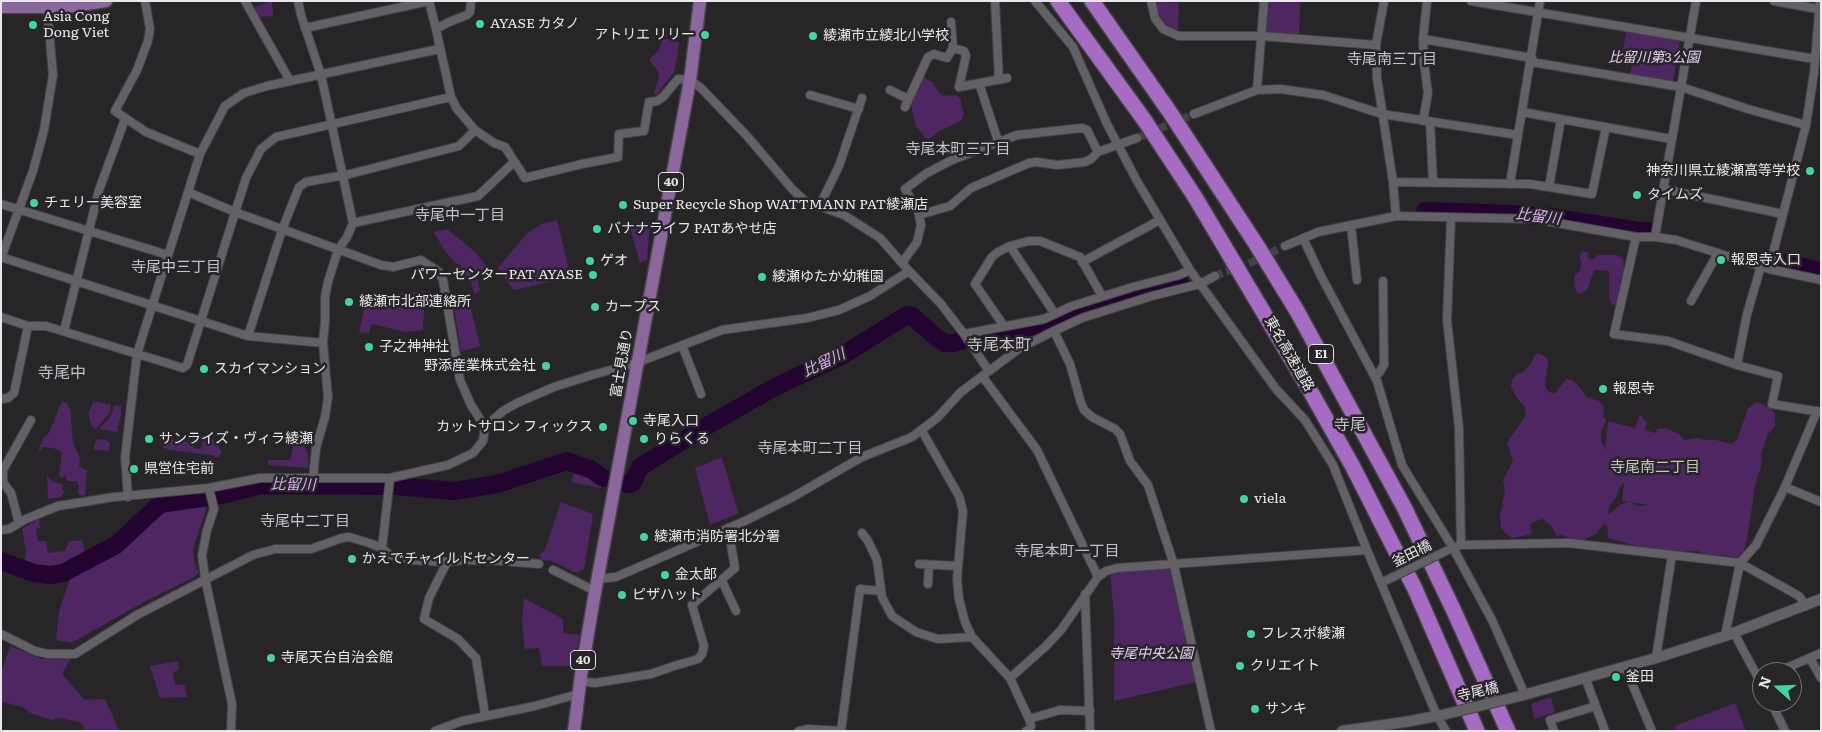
<!DOCTYPE html>
<meta charset="utf-8">
<style>
body{margin:0}
#map{position:relative;width:1822px;height:732px;overflow:hidden;background:#272528;font-family:Literata,serif}
canvas{display:block}
.frame{position:absolute;inset:0;border:2px solid #e8e7e9;pointer-events:none}
.north{position:absolute;left:1752px;top:662px;width:50px;height:50px;box-sizing:border-box;background:#272528;border:1px solid #747375;border-radius:50%;rotate:290deg;font-size:14px;font-weight:700;line-height:20px;text-align:center;color:#e8e7e9}
.north::after{content:'';display:block;margin:auto;width:18px;height:22px;background:#46d49e;clip-path:polygon(50% 0,100% 100%,50% 72%,0 100%)}
</style>
<div id="map">
<canvas width="1822" height="732"></canvas>
<div class="frame"></div>
<div class="north">N</div>
</div>
<script>
const g = document.querySelector('canvas').getContext('2d');
g.lineJoin = 'round';
function fill(path, color) {
  g.fillStyle = color;
  g.fill(path, 'evenodd');
}
function shape(rows) {
  const path = new Path2D();
  for (const r of rows) {
    path.moveTo(r[0], r[1]);
    for (let i = 2; i < r.length; i += 2) path.lineTo(r[i], r[i + 1]);
  }
  return path;
}
function trace(path, color, width, dash) {
  g.strokeStyle = color;
  g.lineWidth = width;
  g.lineCap = dash ? 'butt' : 'round';
  g.setLineDash(dash || []);
  g.stroke(path);
}
function label(font, color, halo, rows, align = 'center') {
  g.font = font + ' Literata,"Noto Sans JP",serif';
  g.lineWidth = 5;
  g.setLineDash([]);
  g.textBaseline = 'middle';
  g.strokeStyle = halo;
  g.fillStyle = color;
  for (const [text, x, y, turn = 0] of rows) {
    g.save();
    g.translate(x, y);
    g.rotate((+turn || 0) * Math.PI / 180);
    g.textAlign = isNaN(turn) ? turn : align;
    if (halo) g.strokeText(text, 0, 0);
    g.fillText(text, 0, 0);
    g.restore();
  }
}
const green = shape([
 [272,1,273,16,259,17,254,7],
 [1268,1,1300,1,1299,36,1269,33,1266,29],
 [1155,2,1179,3,1178,30,1167,25,1159,14],
 [1626,31,1680,41,1673,82,1630,75,1634,54,1623,51],
 [668,39,679,43,678,53,674,72,657,94,654,93,659,78,658,71,649,60,658,51,662,40],
 [923,77,933,83,938,92,943,96,956,95,960,98,964,115,962,119,959,122,941,130,929,139,925,138,916,126,912,111,911,103],
 [557,220,570,274,569,277,515,290,512,288,498,268,527,233,542,224],
 [650,222,647,260,640,263,630,228],
 [447,229,475,252,492,273,487,279,481,275,477,278,480,290,475,295,472,285,468,277,464,277,461,265,455,263,444,250,434,232],
 [1582,251,1588,253,1588,258,1591,260,1598,255,1617,255,1623,259,1624,270,1620,282,1618,304,1613,306,1609,299,1609,271,1594,270,1588,288,1583,293,1578,294,1574,287,1575,275,1580,271,1582,263,1579,258],
 [425,291,423,330,405,332,372,324,369,333,359,332,368,292,377,294,395,294],
 [470,305,480,346,461,352,454,307],
 [1538,353,1546,357,1548,361,1545,386,1549,392,1555,393,1566,379,1572,380,1577,384,1587,397,1599,401,1604,407,1603,415,1606,421,1601,432,1601,441,1605,448,1611,451,1605,447,1608,421,1635,428,1640,414,1647,423,1645,430,1656,433,1657,429,1666,428,1679,434,1684,440,1698,438,1704,440,1716,440,1732,444,1738,438,1748,408,1756,402,1765,405,1775,413,1775,426,1768,434,1762,452,1761,468,1756,481,1747,539,1743,554,1736,558,1724,555,1709,556,1697,551,1674,552,1632,545,1608,538,1607,525,1604,524,1596,534,1583,540,1574,539,1561,535,1557,536,1552,527,1543,519,1533,522,1530,525,1532,533,1528,535,1512,538,1505,533,1501,528,1500,516,1505,491,1503,480,1513,461,1507,443,1526,415,1524,405,1520,402,1511,388,1512,380,1517,374,1522,373,1531,364,1534,356],
 [1624,482,1622,501,1649,505,1638,506,1629,502,1621,504,1608,515,1610,505,1617,496,1618,491],
 [62,401,67,403,71,413,72,435,74,445,80,458,79,466,87,471,85,495,83,496,78,494,79,485,76,481,67,481,65,475,62,478,59,475,62,452,53,448,43,447,37,455,43,438,49,433],
 [94,401,111,405,110,412,96,429,92,427,88,413],
 [121,405,121,414,117,432,99,429,111,416,114,406],
 [292,432,298,432,308,455,308,468,268,465,268,460,290,460,293,448],
 [204,437,218,441,219,449,222,450,219,457,216,457,212,455,169,450,163,447,164,438,187,442,196,449,201,449],
 [100,439,107,440,110,444,109,451,96,450,93,448,97,440],
 [722,457,738,512,737,514,710,525,695,468],
 [576,467,605,479,601,488,571,482],
 [47,476,54,482,62,484,64,493,60,497,48,499],
 [205,501,206,509,193,549,195,565,199,573,193,578,146,601,71,643,56,640,59,611,71,576,89,562,117,548,162,506],
 [561,502,593,514,584,569,576,573,552,561,542,560,539,555,545,550],
 [39,519,40,528,36,529,38,541,46,541,48,553,65,551,69,541,82,540,86,555,64,570,50,573,34,571,23,567,26,553,22,529],
 [1150,569,1167,569,1171,570,1196,682,1114,701,1114,616,1110,574,1124,570],
 [524,598,563,619,563,633,580,635,573,666,542,666,539,648,525,649,522,623],
 [10,646,41,659,71,658,62,674,85,700,105,699,119,730,84,731,84,726,79,722,61,718,52,720,30,713,22,707,3,702,1,705,1,672],
 [178,661,179,670,173,672,175,684,185,685,187,697,160,698,150,666],
 [1551,697,1555,712,1534,719,1531,704],
 [1735,703,1746,731,1676,731,1675,726]
]);
const river = shape([
 [1425,211,1512,214,1550,217,1639,231,1651,231],
 [1785,263,1821,271],
 [1052,324,1077,314,1119,299,1180,284],
 [627,484,630,484,633,482,640,467,705,427,775,387,843,355,907,315,912,316,937,338,945,343,954,343,976,336,1035,326],
 [1,561,34,573,50,575,63,573,116,545,160,504,222,495,261,485,395,486,455,491,497,484,567,461,592,470,603,478]
]);
const minorTunnel = shape([
 [1137,138,1194,114],
 [1215,276,1252,262,1285,246]
]);
const minor = shape([
 [145,1,150,29,148,41,137,70,115,111,146,132,200,154],
 [245,1,290,81],
 [298,1,301,15,321,75,353,223,347,237,338,250,328,282,325,297,325,321,323,343,328,397,325,417,316,448,313,478],
 [471,1,470,12,467,15,449,22,436,29,451,97,457,109,475,130,494,143,505,147,525,178,582,164,618,157,619,134,644,131,649,102,657,101,663,97,678,79,690,80,701,88,747,136,793,190,805,201,844,215,880,238,909,271,941,304,964,334,989,371],
 [995,1,999,80],
 [1035,1,1073,47,1107,124,1137,181,1190,270,1276,389,1305,420,1333,465,1367,550,1437,716,1446,731],
 [1151,1,1155,18,1163,29,1179,36,1261,36,1376,45],
 [1384,1,1376,45,1377,78,1393,182,1396,216],
 [1471,1,1815,59],
 [1774,1,1818,9],
 [951,22,953,48,964,51,966,56,959,87,1007,78],
 [305,28,429,1,436,29],
 [1423,39,1532,58],
 [1531,62,1681,87,1748,109,1806,125],
 [979,83,998,141],
 [890,90,908,99],
 [1257,90,1264,1],
 [810,95,859,109],
 [905,107,928,57,934,54,947,58,953,48],
 [1522,112,1671,139],
 [1194,114,1257,90,1280,89,1323,95,1382,114,1518,135,1540,1],
 [1423,121,1428,93,1424,63,1423,39,1427,1],
 [1430,122,1433,182],
 [1393,182,1530,184,1592,194,1606,127],
 [1510,184,1518,135],
 [1549,187,1561,119],
 [1663,189,1783,214],
 [188,192,235,212,381,265,393,267,421,260,439,272,443,280,460,380,471,405,485,427],
 [1,204,168,255],
 [819,207,839,166,862,98],
 [919,215,950,206,971,188,1029,163,1037,162,1057,165,1085,162,1091,159,1098,152],
 [1451,218,1447,320,1459,428,1461,545,1458,546],
 [353,223,478,196,514,162],
 [1351,225,1357,280],
 [1636,237,1614,334,1668,341,1737,365,1778,376,1772,404,1821,412],
 [1655,237,1696,1],
 [1303,238,1321,276,1377,381,1402,465,1453,548,1492,620,1525,695],
 [1010,246,1055,314],
 [1285,246,1318,232,1396,216,1534,219,1636,237,1655,237,1676,240,1769,269,1821,280],
 [1,257,248,336,323,343],
 [1,258,33,171,44,130,53,75,47,7],
 [1082,262,1160,220],
 [902,263,917,242,921,225,918,211,905,189,927,173,952,160,1017,135,1082,128,1087,130,1098,152,1137,138],
 [1769,269,1806,125,1814,73,1820,1],
 [1691,301,1718,253],
 [1,317,28,326,46,326,183,368,187,365,246,178,261,149,276,137,451,97],
 [1004,326,975,284,992,257,998,252,1010,246,1029,241,1040,241,1080,257,1102,296],
 [64,331,99,190,125,119],
 [1054,331,1070,364,1081,403,1084,410,1092,417,1115,429,1120,434,1130,461,1148,485,1174,565,1211,731],
 [964,334,1044,319,1072,306,1133,287,1179,275,1190,270],
 [248,336,282,230,299,187,306,182,350,174,459,146,475,130],
 [682,345,701,394],
 [1737,365,1747,314,1761,266],
 [1374,374,1379,373,1384,365,1383,281],
 [982,376,1037,450,1098,577],
 [1,399,8,398,14,393,28,326],
 [922,431,959,496,963,511,957,579,959,599,965,622,972,637,1010,678,1029,719,1031,726,1029,730,1026,731],
 [1785,487,1821,502],
 [209,488,214,509,207,530,202,555,205,578,232,704,231,731],
 [128,497,125,458,137,354,200,154,225,106,244,93,267,86,439,49],
 [19,523,11,493,3,482,3,470,31,420],
 [1,530,9,529,26,519,58,506,114,497,209,488,260,478,390,478,448,465,473,453,483,441,485,427,503,411,517,403,554,387,592,375,636,363,722,330,807,318,839,310,870,296,909,271],
 [862,533,868,541,877,560,882,597,892,616,916,632,938,639,972,637],
 [1461,545,1569,543,1740,563,1799,596,1806,606],
 [382,548,390,478],
 [447,562,429,598,424,619,458,639,476,658,485,715],
 [919,564,958,566],
 [553,570,589,588,596,589],
 [598,579,616,577,745,521,791,498,862,457,912,437,937,418,961,392,989,371,1020,348,1054,331,1082,318,1152,296,1200,284,1215,276],
 [722,581,736,611],
 [928,584,929,565],
 [1085,594,1090,731],
 [1734,633,1762,685],
 [1,634,35,651,48,654,75,654,137,615,253,555,275,549,311,549,342,538,349,537,369,543,382,548,390,555,410,560,447,562,465,560,502,561,539,564],
 [1725,636,1740,563,1756,545,1785,487,1817,411],
 [1656,658,1672,555],
 [1810,658,1821,678],
 [1625,667,1652,731],
 [1777,672,1821,653],
 [1585,677,1605,731],
 [1010,678,1045,647,1061,630,1098,577,1106,571,1117,568,1367,550],
 [580,681,595,683,651,674,674,666,698,659,702,654,704,646,692,605,735,568,728,528],
 [1771,702,1785,731],
 [1029,719,1060,710,1090,711],
 [435,731,462,721,535,706,571,696,578,695],
 [799,731,808,729,841,731],
 [841,731,860,589,881,591],
 [1554,731,1550,720,1596,706]
]);
const tertiary = shape([
 [1520,696,1656,658,1725,636,1821,599],
 [1342,731,1405,722,1442,715]
]);
const primary = shape([
 [1,7,66,7,106,1],
 [574,731,581,675,594,598,690,80,700,1]
]);
const motorway = shape([
 [1058,1,1145,121,1195,197,1312,394,1353,467,1415,589,1477,731],
 [1092,1,1169,111,1256,244,1297,311,1404,507,1453,609,1508,731]
]);
const minorBridge = shape([
 [1385,581,1450,549]
]);
const tertiaryBridge = shape([
 [1442,715,1520,696]
]);
const markers = [
 [480,24,5,"#46d49e"],
 [33,25,5,"#46d49e"],
 [705,35,5,"#46d49e"],
 [813,36,5,"#46d49e"],
 [1810,171,5,"#46d49e"],
 [1637,195,5,"#46d49e"],
 [34,203,5,"#46d49e"],
 [623,205,5,"#46d49e"],
 [597,229,5,"#46d49e"],
 [1721,260,5,"#46d49e"],
 [590,261,5,"#46d49e"],
 [593,275,5,"#46d49e"],
 [762,277,5,"#46d49e"],
 [349,302,5,"#46d49e"],
 [595,307,5,"#46d49e"],
 [369,347,5,"#46d49e"],
 [546,366,5,"#46d49e"],
 [204,369,5,"#46d49e"],
 [1603,389,5,"#46d49e"],
 [633,421,5,"#46d49e"],
 [603,427,5,"#46d49e"],
 [149,439,5,"#46d49e"],
 [644,439,5,"#46d49e"],
 [134,469,5,"#46d49e"],
 [1244,499,5,"#46d49e"],
 [644,537,5,"#46d49e"],
 [352,559,5,"#46d49e"],
 [665,575,5,"#46d49e"],
 [622,595,5,"#46d49e"],
 [1251,634,5,"#46d49e"],
 [271,658,5,"#46d49e"],
 [1240,666,5,"#46d49e"],
 [1616,677,5,"#46d49e"],
 [1255,709,5,"#46d49e"]
];
const shields = [
 [671,182,25],
 [1321,354,25],
 [583,660,25]
];
const shieldNames = [
 ["40",671,182],
 ["E1",1321,354],
 ["40",583,660]
];
const poiNames = [
 ["Asia Cong",43,17],
 ["Dong Viet",43,33],
 ["AYASE カタノ",490,24],
 ["アトリエ リリー",695,35,"right"],
 ["綾瀬市立綾北小学校",823,36],
 ["神奈川県立綾瀬高等学校",1800,171,"right"],
 ["タイムズ",1647,195],
 ["チェリー美容室",44,203],
 ["Super Recycle Shop WATTMANN PAT綾瀬店",633,205],
 ["バナナライフ PATあやせ店",607,229],
 ["報恩寺入口",1731,260],
 ["ゲオ",600,261],
 ["パワーセンターPAT AYASE",583,275,"right"],
 ["綾瀬ゆたか幼稚園",772,277],
 ["綾瀬市北部連絡所",359,302],
 ["カープス",605,307],
 ["子之神神社",379,347],
 ["野添産業株式会社",536,366,"right"],
 ["スカイマンション",214,369],
 ["報恩寺",1613,389],
 ["寺尾入口",643,421],
 ["カットサロン フィックス",593,427,"right"],
 ["サンライズ・ヴィラ綾瀬",159,439],
 ["りらくる",654,439],
 ["県営住宅前",144,469],
 ["viela",1254,499],
 ["綾瀬市消防署北分署",654,537],
 ["かえでチャイルドセンター",362,559],
 ["金太郎",675,575],
 ["ピザハット",632,595],
 ["フレスポ綾瀬",1261,634],
 ["寺尾天台自治会館",281,658],
 ["クリエイト",1250,666],
 ["釜田",1626,677],
 ["サンキ",1265,709]
];
const parkNames = [
 ["比留川第3公園",1654,58],
 ["寺尾中央公園",1151,654]
];
const streetNames = [
 ["東名高速道路",1289,354,60],
 ["富士見通り",622,363,-80],
 ["釜田橋",1412,554,-26],
 ["寺尾橋",1478,692,-13]
];
const neighbourhoodNames = [
 ["寺尾南三丁目",1392,60],
 ["寺尾本町三丁目",958,150],
 ["寺尾中一丁目",460,216],
 ["寺尾中三丁目",176,268],
 ["寺尾本町二丁目",810,449],
 ["寺尾南二丁目",1655,468],
 ["寺尾中二丁目",305,522],
 ["寺尾本町一丁目",1067,552]
];
const waterNames = [
 ["比留川",1538,217,7],
 ["比留川",824,363,-26],
 ["比留川",293,485,1]
];
const quarterNames = [
 ["寺尾本町",999,345],
 ["寺尾中",62,373],
 ["寺尾",1350,425]
];
fill(green, '#4e2661');
trace(river, '#230330', 18);
trace(minorTunnel, '#444245', 8, [8, 4]);
trace(minor, '#444245', 10);
trace(tertiary, '#444245', 12);
trace(primary, '#444245', 15);
trace(motorway, '#444245', 18);
trace(minor, '#636165', 8);
trace(tertiary, '#636165', 10);
trace(primary, '#8b679d', 12);
trace(motorway, '#a66bc3', 15);
trace(minorBridge, '#444245', 10, []);
trace(tertiaryBridge, '#444245', 12, []);
trace(minorBridge, '#636165', 8);
trace(tertiaryBridge, '#636165', 10);
for (const [x, y, r, color] of markers) {
  const dot = new Path2D();
  dot.arc(x, y, r, 0, 2 * Math.PI);
  g.fillStyle = color;
  g.fill(dot);
  trace(dot, '#272528', 2);
}
for (const [x, y, w] of shields) {
  const box = new Path2D();
  box.roundRect(x - w / 2, y - 9.5, w, 19, 4);
  g.fillStyle = '#272528';
  g.fill(box);
  trace(box, '#e8e7e9', 1);
}
label('bold 12px', '#e8e7e9', null, shieldNames);
label('14px', '#e8e7e9', '#272528', poiNames, 'left');
label('italic 14px', '#e8d0f5', '#272528', parkNames);
label('14px', '#e8e7e9', '#272528', streetNames);
label('15px', '#c5c3c7', '#272528', neighbourhoodNames);
label('italic 15px', '#deaef7', '#272528', waterNames);
label('16px', '#c5c3c7', '#272528', quarterNames);
</script>
